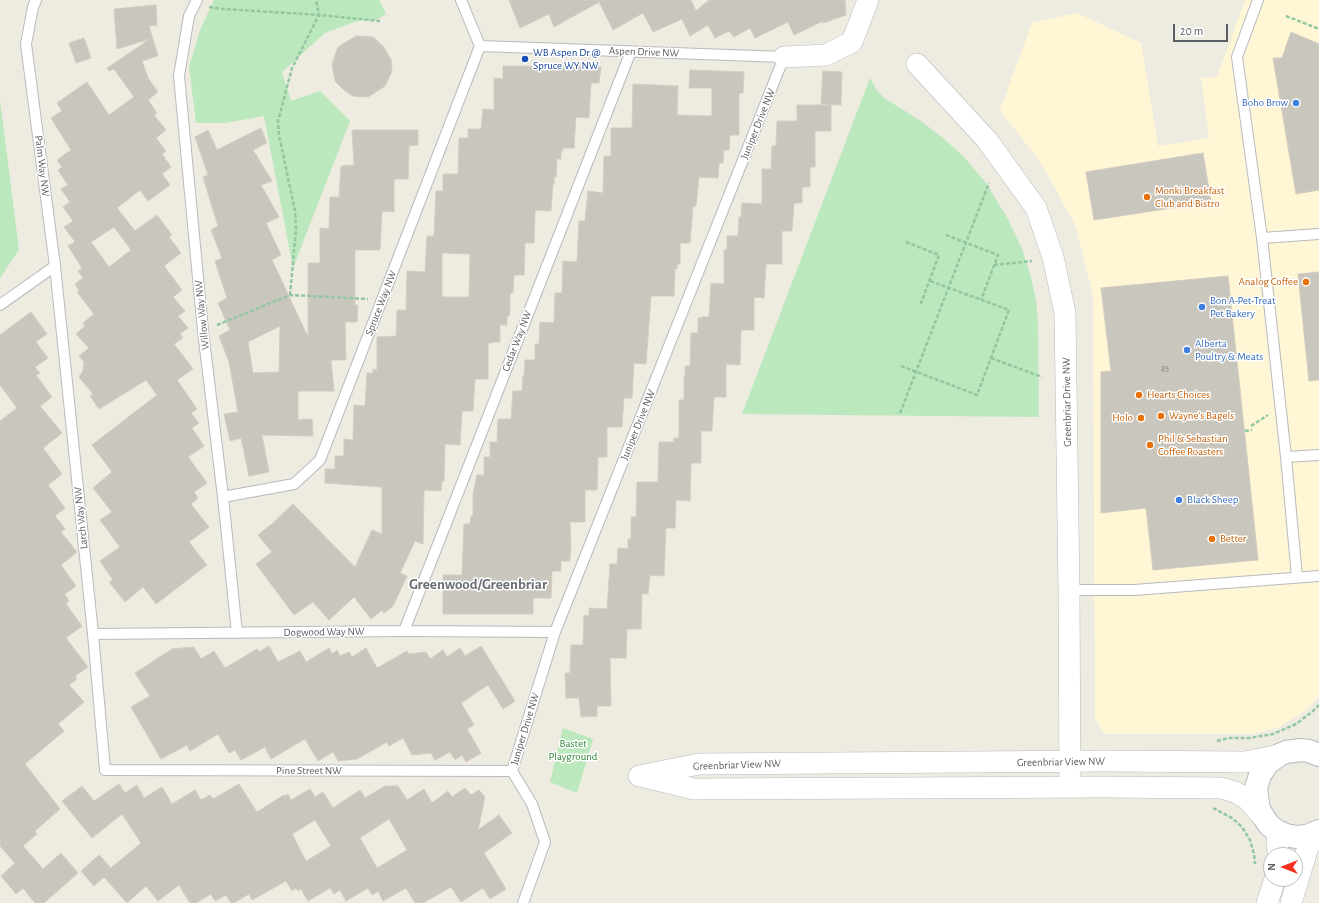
<!DOCTYPE html>
<meta charset="utf-8">
<style>
body{margin:0}
#map{position:relative;width:1319px;height:903px;overflow:hidden;background:#eeebe1;font-family:"Alegreya Sans",sans-serif}
canvas{display:block}
.north{position:absolute;left:1263px;top:847px;width:40px;height:40px;box-sizing:border-box;background:#fff;border:1px solid #bdbfc1;border-radius:50%;rotate:270deg;font-size:11px;font-weight:700;line-height:16px;text-align:center;color:#5a5e64}
.north::after{content:'';display:block;margin:auto;width:14px;height:18px;background:#f7311f;clip-path:polygon(50% 0,100% 100%,50% 72%,0 100%)}
.scale{position:absolute;left:1173px;top:24px;width:55px;height:18px;box-sizing:border-box;border:2px solid #5a5e64;border-top:0;padding-left:5px;font-size:12px;line-height:14px;white-space:nowrap;color:#5a5e64;-webkit-text-stroke:3px #fff;paint-order:stroke}
</style>
<div id="map">
<canvas width="1319" height="903"></canvas>
<div class="north">N</div>
<div class="scale">20 m</div>
</div>
<script>
const g = document.querySelector('canvas').getContext('2d');
g.lineJoin = 'round';
function fill(path, color) {
  g.fillStyle = color;
  g.fill(path, 'evenodd');
}
function shape(rows) {
  const path = new Path2D();
  for (const r of rows) {
    path.moveTo(r[0], r[1]);
    for (let i = 2; i < r.length; i += 2) path.lineTo(r[i], r[i + 1]);
  }
  return path;
}
function trace(path, color, width, dash) {
  g.strokeStyle = color;
  g.lineWidth = width;
  g.lineCap = dash ? 'butt' : 'round';
  g.setLineDash(dash || []);
  g.stroke(path);
}
function label(font, color, halo, rows, align = 'center') {
  g.font = font + ' "Alegreya Sans",sans-serif';
  g.lineWidth = 3;
  g.setLineDash([]);
  g.textBaseline = 'middle';
  g.strokeStyle = halo;
  g.fillStyle = color;
  for (const [text, x, y, turn = 0] of rows) {
    g.save();
    g.translate(x, y);
    g.rotate((+turn || 0) * Math.PI / 180);
    g.textAlign = isNaN(turn) ? turn : align;
    if (halo) g.strokeText(text, 0, 0);
    g.fillText(text, 0, 0);
    g.restore();
  }
}
const commercial = shape([
 [1245,0,1319,0,1319,696,1305,711,1279,727,1253,734,1104,734,1095,718,1093,295,1076,227,1043,166,1000,110,1032,23,1077,13,1141,43,1158,146,1209,138,1201,78,1217,77]
]);
const green = shape([
 [214,0,379,0,386,14,374,21,360,20,325,33,282,72,291,101,320,91,350,121,293,268,264,116,225,123,196,123,189,67,200,30],
 [870,78,876,89,884,98,921,121,943,138,964,157,986,183,1008,219,1022,249,1030,273,1036,300,1038,323,1039,417,742,414],
 [0,100,19,250,0,278],
 [563,728,593,739,577,793,550,782]
]);
const building = shape([
 [509,0,691,0,696,11,709,0,845,0,846,15,823,23,823,21,794,35,788,22,755,38,750,28,734,37,729,31,715,38,708,25,690,36,682,19,653,32,643,13,613,30,599,2,554,27,549,14,520,28,509,0],
 [156,5,157,25,149,26,158,56,142,61,148,78,158,92,148,100,157,113,154,115,166,130,156,138,166,151,162,154,171,167,162,174,170,185,148,201,140,190,117,208,135,231,157,215,172,235,169,237,181,253,164,266,182,290,173,297,185,311,178,316,188,328,180,334,183,338,174,344,193,369,177,380,197,409,191,413,199,423,192,428,204,446,188,457,207,483,194,492,198,498,191,504,209,527,189,542,207,565,156,604,143,587,125,602,109,582,113,580,100,561,120,547,100,520,112,512,93,488,112,472,92,445,157,395,146,380,99,409,90,396,93,394,79,377,83,371,84,362,79,356,89,348,76,334,85,326,83,323,94,314,77,292,79,290,75,284,83,278,78,271,82,268,68,246,75,242,64,227,73,221,63,207,70,202,61,189,68,185,58,170,62,167,57,160,71,150,51,118,62,111,57,103,87,82,109,115,134,97,114,69,109,71,107,68,150,39,117,49,114,9,156,5],
 [114,227,131,250,109,267,91,242,114,227],
 [1291,32,1319,44,1319,190,1296,194,1273,58,1282,58,1291,32],
 [356,36,373,37,384,47,391,60,392,71,385,86,368,97,353,96,345,91,335,81,332,64,338,47,356,36],
 [84,38,91,58,76,63,69,43,84,38],
 [503,66,601,67,599,83,591,83,589,118,576,117,574,148,563,148,563,151,561,151,561,159,557,159,556,177,554,177,554,184,553,184,551,211,535,210,534,243,525,243,524,275,514,275,513,293,510,293,510,308,509,316,507,316,507,325,500,325,500,342,492,342,492,343,488,343,488,379,475,379,473,411,462,411,460,445,445,444,444,481,442,481,441,491,424,490,423,544,415,541,400,573,407,576,393,606,384,613,382,610,371,619,354,597,329,620,313,602,294,615,256,564,272,552,258,535,273,523,293,504,355,567,372,530,382,534,382,487,325,483,325,469,335,469,335,456,344,456,344,439,353,440,354,405,365,406,367,373,373,373,373,369,377,370,377,337,396,336,397,310,406,310,407,271,425,272,427,236,434,236,436,191,443,191,443,174,458,174,459,138,468,138,468,129,481,129,483,109,494,110,494,78,503,79,503,66],
 [442,253,470,254,469,297,442,297,442,253],
 [690,70,744,72,743,93,739,93,739,135,730,135,729,150,724,150,723,163,719,163,718,178,699,177,696,206,693,206,690,243,680,243,680,264,677,264,677,269,675,269,674,296,651,296,646,364,634,363,632,398,624,398,622,427,607,427,607,457,598,457,597,490,585,490,585,522,570,522,571,553,570,553,570,561,561,561,561,571,552,571,551,598,533,598,533,614,443,614,443,575,462,575,464,524,470,524,471,516,473,516,473,494,477,475,484,475,484,457,490,457,490,442,497,442,498,419,511,419,513,391,522,391,523,376,524,376,525,360,535,360,535,344,539,344,540,322,554,323,555,293,562,293,563,261,577,262,579,221,585,221,588,191,603,193,604,156,611,156,611,128,632,128,633,84,678,86,677,115,712,116,712,88,689,88,690,70],
 [823,71,842,72,841,105,821,104,823,71],
 [797,105,831,105,831,131,815,131,815,167,810,167,810,187,802,187,802,203,794,203,792,231,782,231,782,264,766,264,764,298,754,297,754,330,741,330,740,365,726,364,726,397,714,397,712,431,701,431,701,463,691,463,690,501,676,500,675,528,666,528,664,576,650,575,648,594,642,594,641,629,627,629,626,658,610,658,611,706,597,706,597,716,581,717,579,698,566,698,565,673,570,673,571,645,583,645,584,615,589,616,589,608,607,609,610,564,617,564,618,548,628,549,628,539,631,539,631,517,636,517,637,482,658,482,659,442,674,442,674,438,679,438,679,400,684,400,684,377,685,377,685,366,690,366,691,333,698,333,698,318,702,318,702,317,709,317,711,283,724,284,724,250,727,250,727,236,738,236,739,217,741,217,742,203,762,204,762,169,771,169,772,146,776,146,777,121,797,121,797,105],
 [261,128,267,143,253,150,272,181,261,185,279,217,266,223,281,255,272,260,308,337,308,263,320,263,320,228,329,229,330,197,339,197,341,166,354,165,352,130,418,130,418,145,409,146,408,179,394,179,394,212,382,211,380,250,355,250,355,305,358,305,357,322,345,322,346,360,331,360,334,391,298,391,298,420,312,419,313,436,262,435,269,472,249,476,241,438,230,441,224,414,238,412,229,362,219,336,230,330,218,303,227,298,215,261,222,258,211,230,218,226,203,177,208,175,195,137,208,130,217,150,261,128],
 [280,326,279,372,253,373,248,342,280,326],
 [1203,153,1211,202,1094,220,1086,172,1203,153],
 [1319,272,1319,380,1309,381,1298,274,1319,272],
 [1228,276,1258,560,1153,570,1146,508,1101,513,1101,372,1111,371,1101,288,1228,276],
 [31,312,47,334,36,342,48,358,35,367,40,373,36,375,52,397,40,406,62,433,43,448,62,474,48,485,65,508,55,516,65,529,61,532,77,552,61,565,76,586,65,594,69,601,66,604,82,626,66,638,88,667,75,676,77,679,69,685,84,702,58,724,64,731,25,764,60,809,35,831,37,834,23,846,43,869,61,853,78,873,44,903,35,903,23,888,16,894,1,876,15,863,0,846,0,421,17,408,0,385,0,335,31,312],
 [269,646,278,662,300,651,306,662,329,648,332,654,337,650,340,656,349,652,352,657,366,648,377,668,407,651,409,654,426,652,430,659,443,650,447,657,460,648,465,656,481,646,515,701,503,709,488,685,461,703,474,725,467,729,481,753,466,762,462,755,455,760,450,752,435,760,431,753,412,755,403,738,389,746,387,742,357,759,338,761,333,752,318,761,305,739,271,759,265,747,241,760,235,750,229,753,218,734,190,751,187,745,161,759,131,707,150,696,135,673,172,649,194,647,201,659,214,651,225,668,257,649,259,652,269,646],
 [119,784,125,793,137,785,144,798,162,787,172,804,195,790,201,800,210,795,213,799,239,784,257,812,284,795,285,796,288,794,291,800,310,789,315,797,323,792,333,808,360,790,365,798,385,786,398,786,407,800,424,789,432,803,448,791,452,797,465,788,471,795,479,790,485,797,478,830,499,815,512,833,484,853,506,889,490,899,483,888,461,902,451,887,423,903,415,903,406,888,383,901,378,891,372,895,368,888,346,901,340,890,334,894,330,888,308,901,301,889,298,891,296,888,292,891,286,881,252,900,249,894,234,903,231,903,226,895,215,901,211,894,196,903,190,903,179,885,158,901,146,886,127,903,104,877,94,886,81,871,99,855,111,868,141,843,122,814,92,838,62,801,82,786,94,801,119,784],
 [389,819,407,850,377,868,360,838,389,819],
 [315,820,331,846,306,861,292,834,315,820]
]);
const path = shape([
 [209,7,223,9,319,15,380,21],
 [1286,16,1319,29],
 [946,235,998,255,981,300],
 [906,242,939,255,920,306],
 [994,265,1032,261],
 [290,295,296,229,295,211,279,135,278,121,292,68,319,15,316,0],
 [217,325,290,295,368,299],
 [991,358,1042,377],
 [901,366,977,395,1009,310,930,281],
 [900,413,989,183],
 [1251,426,1268,415],
 [1245,431,1252,430],
 [1217,741,1229,738,1250,738,1273,734,1296,724,1313,711,1319,705],
 [1213,808,1232,818,1242,827,1250,840,1254,854,1255,864]
]);
const service = shape([
 [197,0,189,16,179,76,203,331,223,497,237,633],
 [461,0,480,46],
 [1258,0,1237,57,1262,238,1286,457,1297,577],
 [480,46,784,57,555,632,512,771,532,804,545,842,523,903],
 [1262,238,1319,234],
 [55,266,93,634,105,770,512,771],
 [0,305,55,266,26,44,33,7,36,0],
 [1286,457,1319,455],
 [223,497,294,484,320,460,480,46],
 [1069,590,1134,590,1319,576],
 [404,631,631,51],
 [93,634,404,631,555,632]
]);
const minor = shape([
 [784,57,826,55,852,42,868,0],
 [917,64,987,140,1036,208,1053,257,1065,313,1069,590,1070,787],
 [639,776,699,764,1104,761,1245,762,1279,755],
 [645,777,694,789,1103,787,1221,788,1235,792,1247,799,1262,816],
 [1277,831,1278,855],
 [1267,903,1275,879],
 [1291,903,1308,847,1319,834]
]);
const tertiary = shape([
 [1319,755,1309,751,1301,750,1286,752,1279,755,1268,763,1260,775,1256,788,1259,810,1269,825,1277,831,1286,835,1296,837,1307,836,1319,831]
]);
const markers = [
 [525,59,4,"#1a4fb4"],
 [1296,103,4,"#3f7fe0"],
 [1147,197,4,"#e8710a"],
 [1306,282,4,"#e8710a"],
 [1202,307,4,"#3f7fe0"],
 [1187,350,4,"#3f7fe0"],
 [1139,395,4,"#e8710a"],
 [1161,416,4,"#e8710a"],
 [1141,418,4,"#e8710a"],
 [1150,445,4,"#e8710a"],
 [1179,500,4,"#3f7fe0"],
 [1212,539,4,"#e8710a"]
];
const numberNames = [
 ["25",1165,368]
];
const streetNames = [
 ["Aspen Drive NW",644,52,2],
 ["Juniper Drive NW",758,124,-68],
 ["Palm Way NW",42,166,83],
 ["Spruce Way NW",381,303,-69],
 ["Willow Way NW",202,315,-96],
 ["Cedar Way NW",517,341,-69],
 ["Greenbriar Drive NW",1067,402,-91],
 ["Juniper Drive NW",638,425,-68],
 ["Larch Way NW",81,518,-96],
 ["Dogwood Way NW",324,632,-1],
 ["Juniper Drive NW",525,729,-73],
 ["Greenbriar View NW",1061,762,-1],
 ["Greenbriar View NW",737,765,-2],
 ["Pine Street NW",309,771]
];
const transitNames = [
 ["WB Aspen Dr @",533,53],
 ["Spruce WY NW",533,66]
];
const shopNames = [
 ["Boho Brow",1288,103,"right"],
 ["Bon A-Pet-Treat",1210,301],
 ["Pet Bakery",1210,314],
 ["Alberta",1195,344],
 ["Poultry & Meats",1195,357],
 ["Black Sheep",1187,500]
];
const foodNames = [
 ["Monki Breakfast",1155,191],
 ["Club and Bistro",1155,204],
 ["Analog Coffee",1298,282,"right"],
 ["Hearts Choices",1147,395],
 ["Wayne’s Bagels",1169,416],
 ["Holo",1133,418,"right"],
 ["Phil & Sebastian",1158,439],
 ["Coffee Roasters",1158,452],
 ["Better",1220,539]
];
const parkNames = [
 ["Bastet",573,744],
 ["Playground",573,757]
];
const districtNames = [
 ["Greenwood/Greenbriar",478,584]
];
fill(commercial, '#fff6d5');
fill(green, '#bbe8bc');
fill(building, '#c9c6be');
trace(building, '#d3cdbf', 1);
trace(service, '#b7babf', 12);
trace(minor, '#b7babf', 22);
trace(tertiary, '#b7babf', 24);
trace(path, '#92c7a2', 2.5, [4, 2]);
trace(service, '#fff', 10);
trace(minor, '#fff', 21);
trace(tertiary, '#fff', 22);
for (const [x, y, r, color] of markers) {
  const dot = new Path2D();
  dot.arc(x, y, r, 0, 2 * Math.PI);
  g.fillStyle = color;
  g.fill(dot);
  trace(dot, '#fff', 1.5);
}
label('9px', '#76787a', null, numberNames);
label('11px', '#5a5e64', '#fff', streetNames);
label('11px', '#164399', '#fff', transitNames, 'left');
label('11px', '#366cbe', '#fff', shopNames, 'left');
label('11px', '#c56008', '#fff', foodNames, 'left');
label('11px', '#2e8732', '#fff', parkNames);
label('bold 15px', '#6b7076', '#fff', districtNames);
</script>
